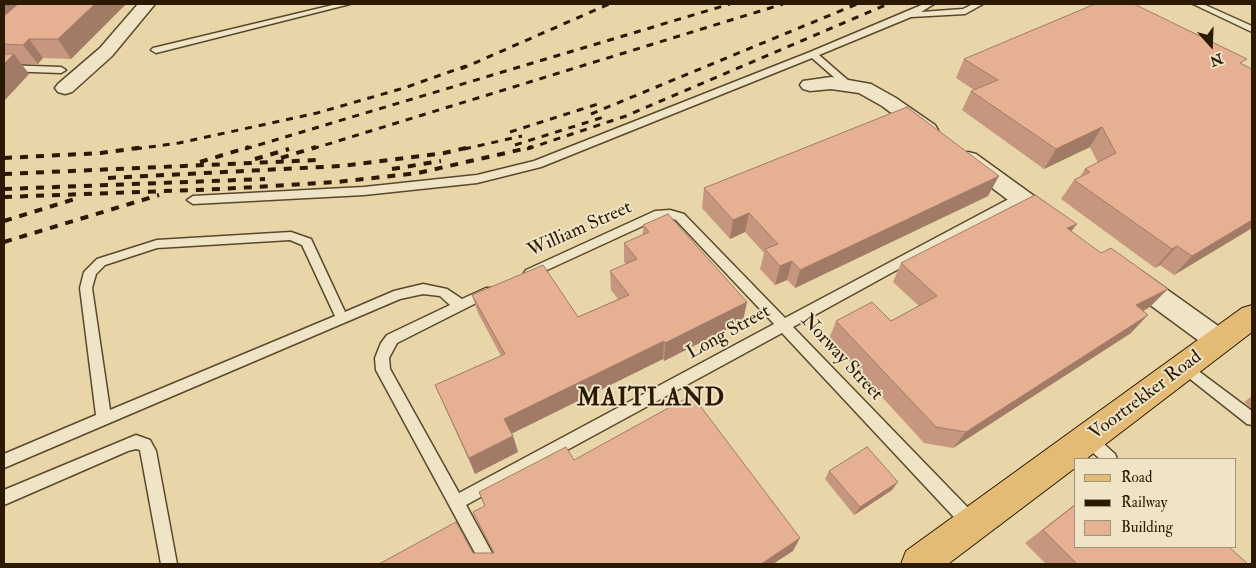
<!DOCTYPE html>
<style>
body{margin:0}
#map{position:relative;width:1256px;height:568px;overflow:hidden;background:#e8d6a9;font-family:"IM FELL Double Pica",serif}
canvas{display:block}
.frame{position:absolute;inset:0;border:5px solid #2b1901;pointer-events:none}
.legend{position:absolute;left:1074px;top:458px;width:162px;height:90px;box-sizing:border-box;background:#f0e4c7;border:1px solid #a19378;margin:0;padding:6px 9px;list-style:none;font-size:15px;color:#2b1901}
.legend li{display:flex;align-items:center;gap:10px;height:25px}
.legend b{width:25px;border:1px solid #a19378}
.north{position:absolute;left:1186px;top:20px;width:50px;height:50px;-webkit-text-stroke:4px #f0e4c7;paint-order:stroke;rotate:160deg;font-size:14px;font-weight:700;line-height:20px;text-align:center;color:#2b1901}
.north::after{content:'';display:block;margin:auto;width:18px;height:22px;background:#2b1901;clip-path:polygon(50% 0,100% 100%,50% 72%,0 100%)}
</style>
<div id="map">
<canvas width="1256" height="568"></canvas>
<div class="frame"></div>
<ul class="legend">
<li><b style="height:6px;background:#e4bb74"></b>Road</li>
<li><b style="height:6px;background:#2b1901"></b>Railway</li>
<li><b style="height:14px;background:#e6b092"></b>Building</li>
</ul>
<div class="north">N</div>
</div>
<script>
const g = document.querySelector('canvas').getContext('2d');
g.lineJoin = 'round';
function shape(rows) {
  const path = new Path2D();
  for (const r of rows) {
    path.moveTo(r[0], r[1]);
    for (let i = 2; i < r.length; i += 2) path.lineTo(r[i], r[i + 1]);
  }
  return path;
}
function trace(path, color, width, dash) {
  g.strokeStyle = color;
  g.lineWidth = width;
  g.lineCap = dash ? 'butt' : 'round';
  g.setLineDash(dash || []);
  g.stroke(path);
}
function fill(path, color) {
  g.fillStyle = color;
  g.fill(path, 'evenodd');
}
function label(font, color, halo, rows, align = 'center') {
  g.font = font + ' "IM FELL Double Pica",serif';
  g.lineWidth = 4;
  g.setLineDash([]);
  g.textBaseline = 'middle';
  g.strokeStyle = halo;
  g.fillStyle = color;
  for (const [text, x, y, turn = 0] of rows) {
    g.save();
    g.translate(x, y);
    g.rotate((+turn || 0) * Math.PI / 180);
    g.textAlign = isNaN(turn) ? turn : align;
    if (halo) g.strokeText(text, 0, 0);
    g.fillText(text, 0, 0);
    g.restore();
  }
}
const lane = shape([
 [337,4,350,4,156,53,151,50,153,48,337,4],
 [924,4,934,4,921,12,963,9,973,4,983,4,965,14,911,17,819,55,850,82,850,86,844,86,812,58,541,167,477,183,364,195,193,204,187,200,193,196,364,187,477,175,534,161,810,52,924,4],
 [1193,4,1203,4,1252,26,1252,32,1193,4],
 [4,65,61,67,66,70,61,73,4,71,4,65],
 [1020,193,1026,197,1024,200,793,327,977,517,979,523,977,529,971,531,965,529,782,333,466,505,498,564,481,564,376,370,375,358,381,343,387,335,450,305,440,296,423,294,400,299,4,468,4,454,96,415,80,288,84,272,97,259,157,240,291,232,311,239,345,312,394,291,423,284,447,289,462,299,486,288,494,288,496,291,494,294,397,343,389,358,390,369,459,493,774,324,676,220,670,218,660,218,534,276,526,276,524,273,526,270,655,211,670,210,684,214,785,318,1020,193],
 [290,240,302,245,335,316,110,410,92,288,96,274,105,265,157,248,290,240],
 [1185,361,1252,411,1252,425,1247,424,1180,371,1178,367,1180,363,1185,361],
 [1088,432,1093,434,1115,454,1117,459,1100,459,1083,444,1081,439,1083,434,1088,432],
 [136,435,150,440,156,451,177,564,161,564,140,450,136,449,128,451,4,505,4,490,136,435]
]);
const street = shape([
 [138,4,155,4,112,56,72,92,65,94,58,92,55,88,58,84,100,48,138,4],
 [831,77,871,84,896,98,935,125,938,130,935,135,928,137,921,135,882,106,859,93,831,89,810,91,803,89,800,85,803,81,831,77],
 [968,152,976,154,1059,214,1063,220,1059,226,1051,228,1043,226,960,164,957,159,960,154,968,152],
 [1132,268,1141,271,1228,333,1232,341,1228,349,1219,352,1210,349,1123,285,1120,278,1123,271,1132,268]
]);
const primary = shape([
 [1252,305,1252,332,1086,459,1075,459,1075,468,948,564,901,564,906,551,1242,308,1252,305]
]);
const railFar1 = shape([
 [461,69,609,4],
 [591,114,857,4],
 [510,132,598,104],
 [515,145,607,116],
 [135,149,179,143,317,113,404,88,466,66],
 [245,149,730,4],
 [312,149,783,4],
 [464,149,522,136],
 [527,149,626,116,888,4]
]);
const rail = shape([
 [4,158,101,153,145,147],
 [281,158,316,147],
 [255,159,289,149],
 [200,162,249,147],
 [392,169,441,161],
 [4,174,318,160],
 [108,178,341,166,444,153,470,147],
 [4,189,265,179],
 [4,197,221,189,337,182,418,173,532,147],
 [4,221,78,198],
 [4,242,159,195]
]);
const wall = shape([
 [4,4,126,4,71,59,43,58,38,64,21,64,29,74,4,101],
 [964,59,1243,64,1252,228,1174,275,1160,265,1155,268,1061,199,1074,180,1079,178,1085,169,1098,163,1090,147,1044,169,962,110,971,91,974,90,956,78],
 [704,188,988,196,795,288,787,280,775,285,760,269,764,253,745,232,730,239,702,208],
 [643,225,743,321,664,361,663,359,512,433,518,452,475,474,435,385,501,356,478,313,472,295,578,317,618,299,611,290,610,271,626,264,624,262,624,243,643,235],
 [1071,231,1150,307,1143,311,1131,333,953,448,924,443,829,339,836,321,891,321,919,306,893,282,901,263],
 [1252,396,1252,409,1244,402],
 [829,471,892,490,854,515,825,479],
 [1075,504,1249,564,1046,564,1025,543]
]);
const shadedWall = shape([
 [4,4,24,4,4,24],
 [95,4,126,4,71,59,58,39],
 [29,39,43,58,38,64,23,45],
 [14,54,29,74,4,101,4,64],
 [1102,127,1090,147,1044,169,1056,149],
 [999,176,988,196,795,288,800,270],
 [749,213,745,232,730,239,733,220],
 [1252,220,1252,228,1174,275,1192,256],
 [1077,224,1063,242,1067,228],
 [1177,246,1160,265,1155,268,1172,249],
 [792,261,787,280,775,285,780,266],
 [1168,289,1150,307,1119,323,1136,305],
 [747,302,743,321,664,361,665,343],
 [1148,315,1131,333,953,448,966,432],
 [664,341,663,359,509,435,504,419],
 [513,436,518,452,475,474,469,458],
 [898,482,892,490,854,515,860,507],
 [800,538,793,551,773,564,761,564]
]);
const building = shape([
 [18,4,95,4,58,39,29,39,23,45,4,44,4,16,18,4],
 [1095,4,1134,4,1247,59,1240,63,1252,69,1252,220,1192,256,1177,246,1172,249,1074,180,1090,172,1085,169,1116,153,1102,127,1056,149,971,91,998,80,964,59,1095,4],
 [4,54,14,54,4,64,4,54],
 [907,107,999,176,800,270,792,261,780,266,765,249,778,244,749,213,733,220,704,188,907,107],
 [1035,195,1077,224,1067,228,1101,253,1111,248,1168,289,1136,305,1148,315,966,432,936,427,836,321,872,302,891,321,937,296,901,263,1035,195],
 [668,214,747,302,665,343,664,341,504,419,513,436,469,458,435,385,505,354,472,295,543,265,578,317,629,295,610,271,637,259,624,243,649,232,643,225,668,214],
 [692,395,800,538,761,564,379,564,456,522,473,553,494,553,473,512,485,506,479,492,566,447,574,460,692,395],
 [867,447,898,482,860,507,829,471,867,447],
 [1075,505,1075,547,1229,547,1248,564,1077,564,1043,530,1075,505]
]);
const streetNames = [
 ["William Street",580,230,-24],
 ["Long Street",729,333,-29],
 ["Norway Street",841,358,47],
 ["Voortrekker Road",1146,396,-37]
];
const districtNames = [
 ["MAITLAND",651,400]
];
trace(lane, '#5a482b', 3);
trace(street, '#5a482b', 3);
trace(primary, '#2b1901', 2);
fill(lane, '#f0e4c7');
fill(street, '#f0e4c7');
fill(primary, '#e4bb74');
trace(railFar1, '#2b1901', 3, [7, 7]);
trace(rail, '#2b1901', 4, [8, 8]);
fill(wall, '#c6977e');
fill(shadedWall, '#a17b66');
fill(building, '#e6b092');
trace(building, '#a17b66', 1);
label('19px', '#2b1901', '#f0e4c7', streetNames);
g.letterSpacing = '1px';
label('bold 24px', '#2b1901', '#f0e4c7', districtNames);
g.letterSpacing = '0px';
</script>
